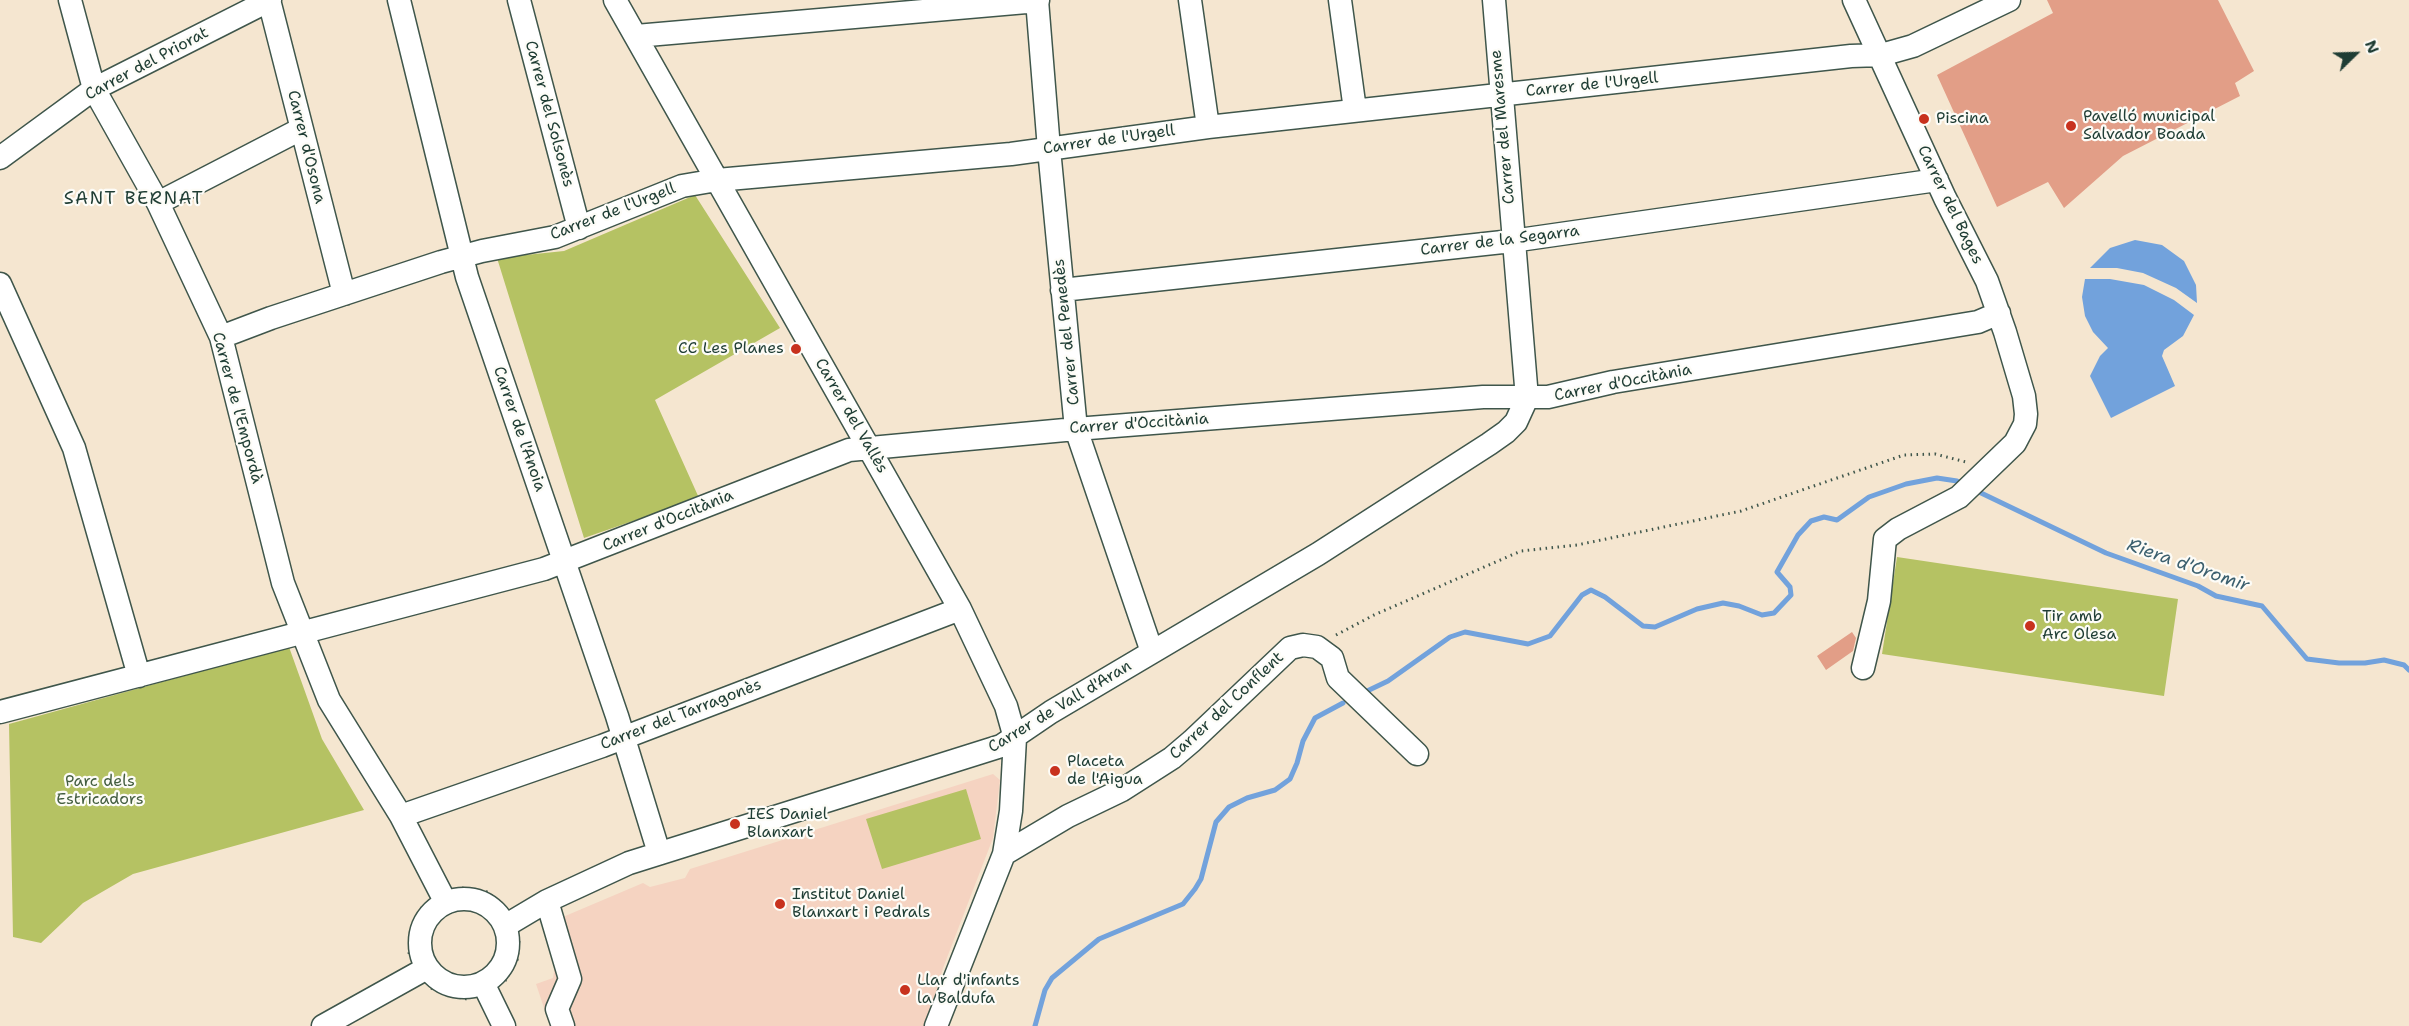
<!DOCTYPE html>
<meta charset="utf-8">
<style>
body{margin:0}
#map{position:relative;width:2409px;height:1026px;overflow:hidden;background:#f5e6d0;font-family:"Shantell Sans",sans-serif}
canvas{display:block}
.north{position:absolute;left:2325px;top:24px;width:60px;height:60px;-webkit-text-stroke:4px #fdfcf7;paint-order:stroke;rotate:67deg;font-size:16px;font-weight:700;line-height:24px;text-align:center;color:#1f3d34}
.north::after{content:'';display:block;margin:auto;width:21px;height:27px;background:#1f3d34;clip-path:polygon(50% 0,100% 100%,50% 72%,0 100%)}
</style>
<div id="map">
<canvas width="2409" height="1026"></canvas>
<div class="north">N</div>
</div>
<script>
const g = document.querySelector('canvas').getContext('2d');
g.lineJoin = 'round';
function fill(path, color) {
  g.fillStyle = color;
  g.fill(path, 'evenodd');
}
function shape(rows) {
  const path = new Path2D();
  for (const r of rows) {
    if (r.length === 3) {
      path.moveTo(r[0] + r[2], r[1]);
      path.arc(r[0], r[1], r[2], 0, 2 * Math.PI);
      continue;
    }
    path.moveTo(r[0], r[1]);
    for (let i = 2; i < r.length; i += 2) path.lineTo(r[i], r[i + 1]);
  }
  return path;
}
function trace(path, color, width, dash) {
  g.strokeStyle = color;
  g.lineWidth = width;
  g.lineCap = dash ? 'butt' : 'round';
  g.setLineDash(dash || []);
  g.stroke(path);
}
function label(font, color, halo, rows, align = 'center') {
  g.font = font + ' "Shantell Sans",sans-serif';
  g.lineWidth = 4.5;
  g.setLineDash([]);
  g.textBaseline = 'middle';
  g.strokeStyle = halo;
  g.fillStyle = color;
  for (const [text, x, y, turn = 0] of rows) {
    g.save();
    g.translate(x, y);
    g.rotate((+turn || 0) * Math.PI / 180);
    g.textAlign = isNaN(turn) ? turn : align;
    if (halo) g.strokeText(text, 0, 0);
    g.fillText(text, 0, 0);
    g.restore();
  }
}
const built = shape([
 [993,774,1000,780,993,838,943,968,926,1026,550,1026,536,984,553,978,556,960,544,925,643,883,650,887,685,878,690,869]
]);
const green = shape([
 [695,195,780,328,655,400,699,498,584,538,497,258,564,251],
 [1897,557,2178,599,2164,696,1882,654],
 [289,647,322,739,364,810,133,874,83,903,41,943,13,937,9,724],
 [966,789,981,839,882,869,866,819]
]);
const water = shape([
 [2135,240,2162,245,2184,261,2196,285,2197,303,2176,288,2143,273,2117,268,2090,268,2110,248],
 [2085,279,2110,279,2144,285,2174,300,2194,315,2183,336,2164,350,2162,356,2175,386,2111,418,2090,376,2100,356,2108,348,2093,332,2085,316,2082,297]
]);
const stream = shape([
 [1979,492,2106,553,2198,586,2216,596,2262,606,2307,659,2339,663,2365,663,2384,660,2404,665,2409,670],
 [1365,692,1388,681,1450,637,1465,632,1528,644,1550,636,1582,595,1591,590,1605,597,1643,626,1655,627,1697,609,1723,603,1739,606,1762,615,1774,613,1791,595,1790,587,1777,572,1798,535,1811,521,1824,517,1837,520,1869,497,1906,484,1937,478,1957,481],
 [1035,1026,1045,990,1052,978,1099,939,1183,904,1195,889,1201,879,1216,822,1229,807,1247,798,1275,790,1290,779,1297,763,1303,741,1315,718,1343,703]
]);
const building = shape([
 [2047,0,2218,0,2254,71,2235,83,2240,96,2123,156,2064,208,2048,182,1997,207,1937,75,2053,13],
 [1852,632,1856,638,1853,651,1826,670,1817,656]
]);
const path = shape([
 [1336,635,1374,615,1521,551,1577,545,1741,511,1904,455,1935,454,1966,462],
 [462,888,487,892,504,905],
 [409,954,412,926,424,904],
 [505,981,517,960,519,941],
 [431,988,447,995,467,999]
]);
const minor = shape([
 [70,0,94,89,158,203,221,337,283,583,329,700,401,816,446,903],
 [269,0,344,294],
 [399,0,467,277,617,716,659,853],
 [519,0,579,228],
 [615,0,960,609,1006,706,1015,738,1011,811,1004,854,936,1026],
 [1037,0,1049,149,1076,429,1152,652],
 [1190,0,1208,127],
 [1340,0,1355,110],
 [1494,0,1527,398],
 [1854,0,1945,198,1987,281,2005,332,2024,396,2026,414,2025,424,2015,443,1959,497,1898,529,1885,539,1879,601,1863,668],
 [636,36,1038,1],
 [0,158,94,89,270,0],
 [158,203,301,129],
 [0,284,74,448,139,676],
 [1062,290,1512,241,1937,180],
 [221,337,271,318,441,262,482,251,555,237,682,186,717,180,1011,154,1208,127,1851,56,1881,55,1913,46,2009,0],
 [0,712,544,569,849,450,1076,429,1483,397,1548,397,1613,382,1978,322,1999,313],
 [401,816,602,746,960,609],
 [1004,854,1068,816,1122,790,1172,758,1192,741,1290,648,1303,645,1317,647,1332,658,1338,678,1417,754],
 [464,943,44],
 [547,901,570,979,557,1009,563,1026],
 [505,926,547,901,629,863,1001,746,1051,712,1318,554,1489,444,1506,432,1516,422,1527,398],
 [483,983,504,1026],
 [323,1026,427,968]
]);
const markers = [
 [1924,119,6,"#c8321e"],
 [2071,126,6,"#c8321e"],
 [796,349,6,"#c8321e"],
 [2030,626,6,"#c8321e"],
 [1055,771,6,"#c8321e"],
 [735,824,6,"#c8321e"],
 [780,904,6,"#c8321e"],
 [905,990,6,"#c8321e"]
];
const streetNames = [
 ["Carrer del Priorat",147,64,-28],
 ["Carrer de l'Urgell",1592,85,-6],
 ["Carrer del Solsonès",549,114,75],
 ["Carrer del Maresme",1503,127,-95],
 ["Carrer de l'Urgell",1109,140,-8],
 ["Carrer d'Osona",306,147,76],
 ["Carrer del Bages",1950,205,64],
 ["Carrer de l'Urgell",613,212,-21],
 ["Carrer de la Segarra",1500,241,-7],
 ["Carrer del Penedès",1067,332,-96],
 ["Carrer d'Occitània",1623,383,-11],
 ["Carrer de l'Empordà",237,408,75],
 ["Carrer del Vallès",851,416,60],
 ["Carrer d'Occitània",1139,424,-4],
 ["Carrer de l'Anoia",519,429,71],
 ["Carrer d'Occitània",668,521,-22],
 ["Carrer del Conflent",1227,706,-43],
 ["Carrer de Vall d'Aran",1060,707,-31],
 ["Carrer del Tarragonès",681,715,-21]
];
const poiNames = [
 ["Pavelló municipal",2083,117],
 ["Salvador Boada",2083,135],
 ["Piscina",1936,119],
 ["CC Les Planes",784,349,"right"],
 ["Tir amb",2042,617],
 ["Arc Olesa",2042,635],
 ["Placeta",1067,762],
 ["de l'Aigua",1067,780],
 ["IES Daniel",747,815],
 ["Blanxart",747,833],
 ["Institut Daniel",792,895],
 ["Blanxart i Pedrals",792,913],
 ["Llar d'infants",917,981],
 ["la Baldufa",917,999]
];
const parkNames = [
 ["Parc dels",100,782],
 ["Estricadors",100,800]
];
const neighbourhoodNames = [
 ["SANT BERNAT",134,199]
];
const waterNames = [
 ["Riera d'Oromir",2188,566,19]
];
fill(built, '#f5d3c1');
fill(green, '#b5c263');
fill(water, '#72a2dc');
trace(stream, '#72a2dc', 5);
fill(building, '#e29e87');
trace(minor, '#3f564b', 25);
trace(path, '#3f564b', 3, [1.5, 4.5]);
trace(minor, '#fff', 22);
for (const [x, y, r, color] of markers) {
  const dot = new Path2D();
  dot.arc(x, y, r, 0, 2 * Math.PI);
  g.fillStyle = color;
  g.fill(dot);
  trace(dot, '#fdfcf7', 2);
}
label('16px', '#1f3d34', '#fdfcf7', streetNames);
label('16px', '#1f3d34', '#fdfcf7', poiNames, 'left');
label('16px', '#445e40', '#fdfcf7', parkNames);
g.letterSpacing = '1.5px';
label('18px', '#1f3d34', '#fdfcf7', neighbourhoodNames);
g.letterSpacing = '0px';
label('italic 18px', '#3c606f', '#fdfcf7', waterNames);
</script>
